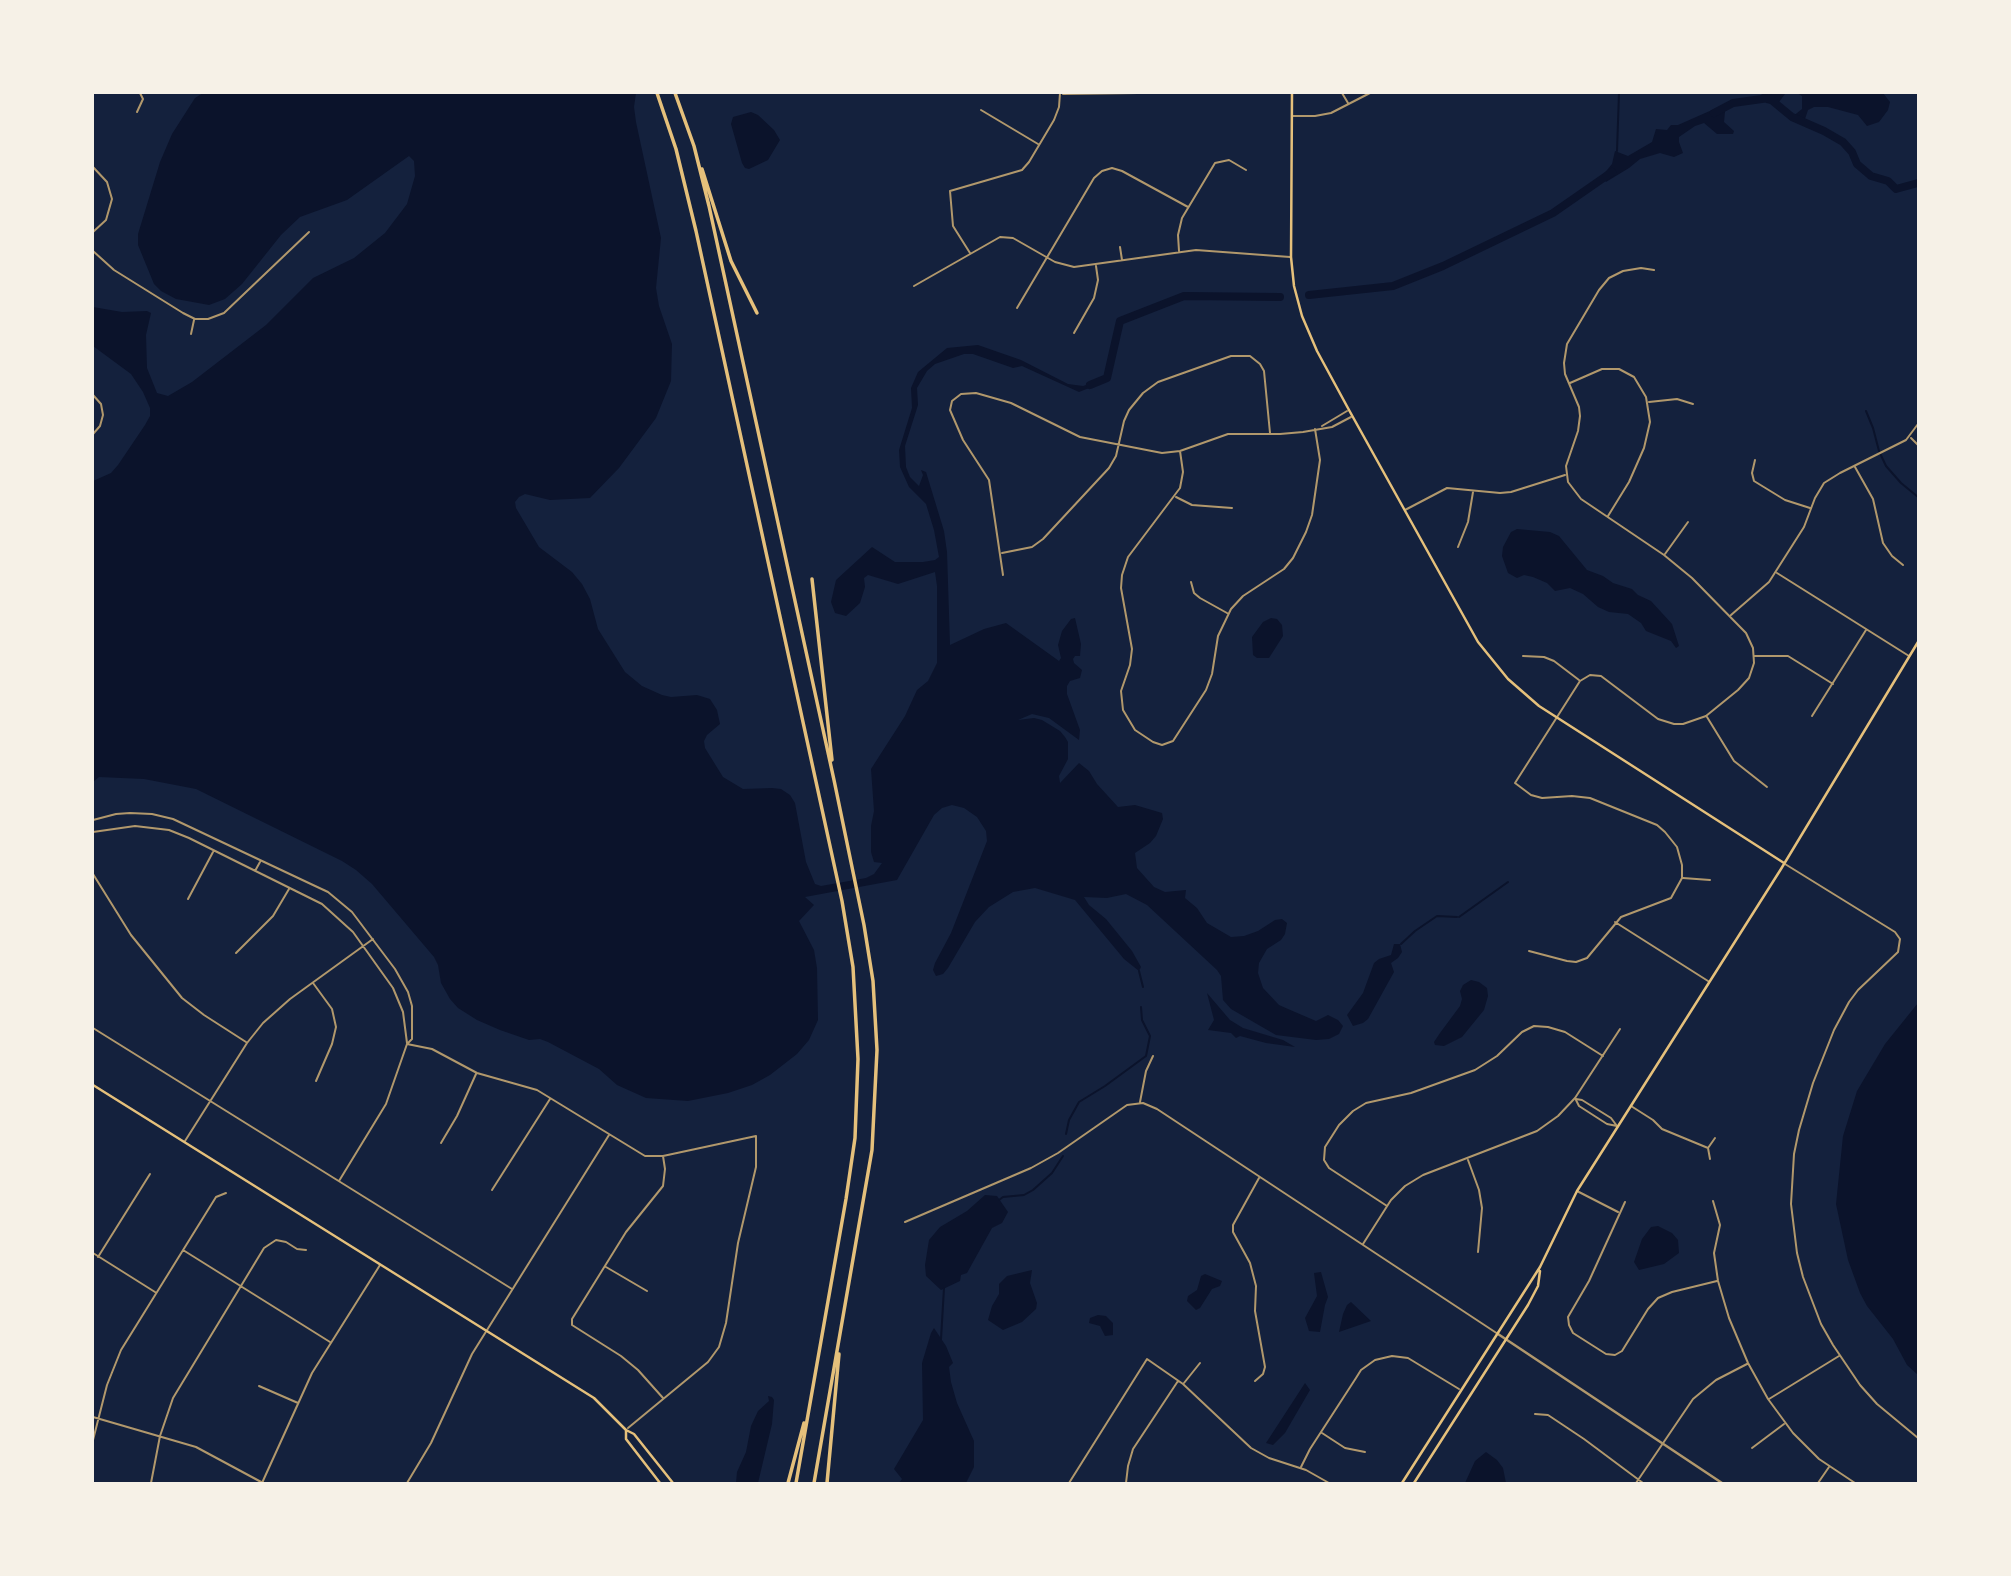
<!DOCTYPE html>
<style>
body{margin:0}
#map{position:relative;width:2011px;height:1576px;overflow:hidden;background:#14213d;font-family:"Work Sans",sans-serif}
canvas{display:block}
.frame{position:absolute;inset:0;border:94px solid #f6f1e7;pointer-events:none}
</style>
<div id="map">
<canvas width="2011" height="1576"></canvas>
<div class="frame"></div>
</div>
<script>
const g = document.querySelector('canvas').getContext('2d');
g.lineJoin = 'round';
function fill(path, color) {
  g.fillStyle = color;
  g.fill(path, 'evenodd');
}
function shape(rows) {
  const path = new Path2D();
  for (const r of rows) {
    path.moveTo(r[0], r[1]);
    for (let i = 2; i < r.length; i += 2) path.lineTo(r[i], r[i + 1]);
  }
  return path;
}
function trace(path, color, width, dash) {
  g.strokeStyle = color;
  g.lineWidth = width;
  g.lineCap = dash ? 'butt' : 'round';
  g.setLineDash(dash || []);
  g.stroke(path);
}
const water = shape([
 [203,93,636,93,634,107,636,122,661,238,656,288,659,306,672,344,671,381,656,418,619,468,590,498,550,500,525,494,519,497,515,502,516,508,539,547,572,572,582,584,590,599,598,629,625,672,642,686,662,695,671,697,697,695,710,699,717,710,720,724,707,735,704,741,705,748,723,777,743,789,772,788,781,789,790,795,795,803,806,862,815,884,821,886,866,878,874,874,882,863,874,862,871,852,871,826,874,811,871,769,905,716,917,690,928,681,937,663,937,586,935,572,898,584,868,575,864,578,865,587,860,603,846,616,835,613,831,602,836,580,872,547,895,562,923,562,935,560,939,557,934,530,926,504,909,487,900,467,899,450,912,408,911,388,918,372,947,348,978,345,1021,360,1068,384,1083,386,1098,381,1099,384,1079,392,1022,366,1013,368,973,354,964,354,935,364,927,371,917,388,918,405,905,446,906,467,910,477,919,486,923,475,921,470,926,472,944,531,947,552,950,645,984,629,1006,623,1059,661,1061,658,1058,645,1062,631,1071,619,1075,618,1081,644,1080,656,1075,656,1073,659,1074,663,1082,670,1080,678,1070,681,1067,686,1067,694,1080,730,1079,740,1049,718,1032,714,1018,720,1034,718,1042,720,1060,731,1065,737,1068,742,1068,759,1059,776,1060,783,1079,763,1089,771,1097,784,1118,807,1135,805,1162,813,1163,819,1156,836,1150,843,1135,853,1137,868,1154,887,1165,892,1186,890,1185,898,1197,908,1207,923,1231,937,1244,936,1258,931,1275,920,1282,919,1287,923,1285,934,1281,940,1267,949,1259,963,1258,973,1263,988,1279,1005,1288,1009,1316,1021,1328,1015,1338,1020,1343,1026,1339,1034,1329,1039,1316,1040,1276,1035,1231,1009,1223,1000,1221,976,1217,970,1147,905,1126,894,1107,898,1084,897,1089,905,1106,919,1132,951,1141,967,1139,971,1124,959,1075,900,1035,888,1013,892,989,907,975,922,948,968,943,974,936,976,933,970,935,963,951,933,987,841,986,831,977,817,964,808,952,805,942,808,934,815,897,880,805,897,814,905,799,921,814,950,817,968,818,1020,809,1040,797,1054,770,1075,752,1085,728,1093,688,1101,646,1098,617,1085,599,1069,548,1042,540,1039,529,1040,500,1030,477,1020,458,1008,450,999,441,983,438,965,434,957,372,884,356,870,342,861,196,789,144,779,99,777,93,782,93,481,111,473,118,465,145,425,150,416,150,408,143,392,131,374,93,346,93,307,122,312,147,311,151,313,146,335,147,368,157,393,168,396,192,382,266,325,313,278,354,258,385,233,407,204,415,176,414,161,409,156,347,200,300,217,281,235,242,284,225,299,209,305,176,299,161,291,154,284,138,245,138,234,160,162,172,134,195,98],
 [1764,93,1883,93,1890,102,1888,110,1879,122,1867,126,1858,115,1828,107,1814,107,1808,110,1804,122,1792,117,1802,109,1802,96,1797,93,1785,94,1779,102,1772,104,1766,103,1761,95],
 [1721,106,1725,112,1724,122,1734,131,1733,134,1717,134,1704,123,1695,126,1679,137,1679,142,1683,153,1674,157,1660,153,1640,159,1629,168,1606,182,1602,176,1612,164,1615,151,1628,156,1652,142,1656,129,1667,130,1671,125,1678,125],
 [751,112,758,115,774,130,780,140,768,160,749,169,745,168,742,163,731,124,733,117],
 [1517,529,1550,532,1559,536,1587,570,1603,576,1613,583,1632,589,1638,595,1651,601,1672,624,1679,646,1676,648,1671,641,1646,631,1641,623,1628,614,1609,612,1598,607,1583,594,1570,588,1555,591,1547,583,1533,577,1524,575,1517,578,1508,573,1502,556,1503,547,1511,532],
 [1271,618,1277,619,1282,625,1283,636,1269,658,1257,658,1253,655,1252,637,1263,622],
 [1394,944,1400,944,1402,952,1398,958,1391,963,1394,972,1368,1019,1363,1023,1353,1026,1347,1015,1363,993,1374,963,1379,959,1391,955],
 [1471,980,1479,982,1487,988,1488,996,1484,1010,1462,1037,1444,1046,1435,1045,1434,1042,1440,1033,1460,1006,1462,999,1460,991,1463,985],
 [1207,993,1230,1020,1243,1028,1283,1040,1295,1047,1266,1043,1240,1036,1236,1038,1231,1033,1208,1030,1214,1020],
 [1918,1003,1918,1375,1907,1365,1893,1339,1867,1306,1860,1293,1848,1260,1836,1204,1843,1136,1857,1091,1885,1044],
 [985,1195,997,1196,1008,1212,1002,1223,992,1228,967,1273,961,1275,960,1281,941,1290,926,1276,925,1265,929,1240,940,1227,967,1211],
 [1658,1226,1672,1233,1678,1240,1679,1253,1664,1264,1639,1270,1634,1262,1642,1239,1651,1227],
 [1032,1270,1030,1283,1037,1303,1036,1309,1022,1322,1003,1330,988,1320,992,1306,999,1294,999,1284,1007,1276],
 [1321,1272,1328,1297,1325,1305,1320,1332,1309,1331,1305,1318,1317,1296,1314,1273],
 [1205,1274,1222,1281,1220,1286,1212,1289,1200,1308,1196,1310,1187,1301,1188,1296,1197,1290,1201,1276],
 [1351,1302,1371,1321,1339,1332,1343,1314,1347,1305],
 [1098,1315,1106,1316,1113,1323,1113,1335,1105,1336,1100,1326,1089,1323,1090,1318],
 [934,1328,946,1346,953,1363,949,1367,951,1382,957,1403,974,1441,974,1467,966,1483,899,1483,902,1479,894,1469,923,1420,922,1363,931,1333],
 [1305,1383,1310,1390,1285,1433,1273,1445,1266,1443],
 [768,1396,772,1397,774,1400,772,1424,758,1483,736,1483,737,1472,746,1452,751,1426,758,1411,769,1401],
 [1486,1452,1497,1460,1503,1468,1506,1483,1465,1483,1475,1461]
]);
const stream = shape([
 [1617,151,1619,93],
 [1866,411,1873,428,1879,451,1886,466,1901,483,1918,497],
 [1459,917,1508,882],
 [1401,944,1415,931,1437,916,1457,917],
 [1139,971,1143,987],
 [1066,1134,1069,1120,1079,1102,1105,1086,1146,1056,1150,1036,1142,1020,1141,1007],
 [999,1200,1003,1197,1024,1195,1033,1190,1052,1173,1063,1156],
 [941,1339,944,1288]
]);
const river = shape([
 [1714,113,1733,103,1769,98,1792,117,1824,131,1843,142,1852,152,1857,164,1871,176,1888,181,1896,189,1918,183],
 [1309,295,1393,286,1443,266,1553,213,1612,172],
 [1090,385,1107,378,1120,321,1184,296,1280,297]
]);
const minor = shape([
 [1342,93,1348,103],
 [1063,94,1138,93],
 [981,110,1038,144],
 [137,112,143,99,140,93],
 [1293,116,1315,116,1331,113,1370,93],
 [93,167,107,182,112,199,106,220,93,232],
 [1120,247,1122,260],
 [93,251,114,270,183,313,195,319,208,319,224,313,309,232],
 [1179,251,1178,235,1182,218,1215,163,1229,160,1246,170],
 [970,253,953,226,950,191,1022,170,1029,162,1054,120,1059,107,1060,93],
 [914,286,1000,237,1013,238,1055,262,1074,267,1196,250,1290,257],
 [1017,308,1094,178,1102,171,1112,168,1122,171,1188,207],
 [1074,333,1094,298,1098,280,1096,266],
 [191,334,194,320],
 [1570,383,1602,369,1619,369,1634,377,1646,397,1650,422,1644,448,1629,482,1608,516],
 [93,395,101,404,103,415,100,426,93,434],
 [1649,402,1677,399,1693,404],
 [1322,426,1347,411],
 [1911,438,1918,445],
 [1180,451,1183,472,1180,488,1128,557,1122,575,1121,588,1132,649,1130,665,1121,691,1123,710,1135,730,1153,742,1162,745,1173,741,1206,690,1212,674,1218,636,1231,609,1243,596,1284,569,1293,558,1306,532,1312,515,1320,460,1315,429],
 [1755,460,1752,473,1754,481,1785,500,1810,508],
 [1855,467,1873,499,1883,543,1892,556,1903,565],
 [1176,497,1192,505,1232,508],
 [1405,510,1447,488,1500,493,1511,492,1565,475],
 [1458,547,1468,522,1473,492],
 [1002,553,1032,547,1043,539,1109,468,1116,456,1124,421,1129,410,1143,393,1158,382,1231,356,1250,356,1260,364,1264,371,1270,433],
 [1665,554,1688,522],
 [1777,573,1909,656],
 [1003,575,989,480,963,440,950,410,952,401,961,394,976,393,1011,403,1080,437,1162,453,1180,451,1228,434,1280,434,1303,432,1332,427,1351,417],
 [1191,582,1194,593,1200,598,1227,613],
 [1731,615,1769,582,1804,527,1815,498,1824,483,1840,473,1906,440,1918,424],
 [1523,656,1544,657,1554,661,1579,680],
 [1755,656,1788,656,1833,684],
 [1812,716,1866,630],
 [1707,717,1734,761,1767,787],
 [93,820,116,814,130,813,152,814,173,819,313,885,328,892,352,912,395,969,408,992,412,1006,412,1039,407,1044,386,1104,339,1181],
 [93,832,135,826,169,830,189,838,322,904,353,932,393,988,403,1012,407,1043],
 [1785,864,1895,932,1900,939,1898,952,1858,990,1849,1002,1834,1030,1813,1083,1799,1130,1794,1154,1791,1204,1797,1253,1803,1277,1821,1324,1833,1345,1860,1385,1877,1404,1918,1438],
 [255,871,260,862],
 [93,874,131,935,182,998,204,1015,246,1042],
 [1683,878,1710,880],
 [188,899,213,852],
 [1615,922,1708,981],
 [1529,951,1567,961,1576,962,1587,958,1621,917,1671,898,1682,878,1682,865,1677,847,1665,832,1657,825,1590,798,1572,796,1542,798,1531,795,1515,783,1580,681,1590,675,1601,676,1658,719,1674,724,1683,724,1706,716,1738,690,1749,678,1754,663,1753,648,1746,633,1692,578,1664,555,1581,499,1568,482,1566,466,1578,431,1580,416,1579,407,1565,374,1564,363,1567,344,1599,290,1609,278,1623,271,1641,268,1654,270],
 [236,953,273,916,289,889],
 [313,983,332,1009,336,1027,332,1044,316,1081],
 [93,1028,512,1289],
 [407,1044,432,1049,477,1073,537,1090,645,1156,663,1156,756,1136,756,1167,738,1243,726,1323,719,1347,708,1362,628,1428],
 [1576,1099,1582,1100,1611,1118,1617,1126],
 [1576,1100,1579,1106,1607,1124,1617,1126],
 [1140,1102,1146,1071,1153,1056],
 [1631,1106,1653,1120,1662,1129,1708,1148,1710,1159],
 [185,1141,247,1043,263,1023,290,999,373,939],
 [441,1143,457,1116,476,1074],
 [1708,1148,1715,1138],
 [1468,1160,1479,1190,1482,1208,1478,1252],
 [492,1190,550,1099],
 [1577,1191,1618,1212],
 [1713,1201,1720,1225,1714,1253,1718,1281,1729,1318,1748,1363,1768,1399,1793,1433,1819,1459,1855,1483],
 [1625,1202,1589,1281,1568,1317,1569,1325,1573,1333,1606,1354,1615,1355,1622,1351,1648,1309,1658,1298,1672,1292,1717,1281],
 [1387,1206,1329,1168,1324,1160,1325,1147,1339,1125,1353,1111,1366,1103,1411,1093,1475,1070,1497,1056,1522,1032,1534,1026,1548,1027,1565,1032,1603,1056],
 [905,1222,1031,1168,1058,1153,1127,1105,1143,1103,1157,1109,1498,1334],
 [1363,1244,1391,1200,1405,1186,1423,1175,1537,1131,1558,1116,1575,1098,1620,1029],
 [183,1250,330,1342],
 [93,1253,155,1292],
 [98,1257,150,1174],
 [606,1267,647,1291],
 [1255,1381,1263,1374,1265,1367,1255,1311,1256,1286,1250,1263,1233,1232,1233,1225,1259,1178],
 [1184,1383,1200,1363],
 [259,1386,298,1403],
 [663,1398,638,1370,621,1356,572,1325,572,1319,626,1232,663,1186,665,1169,663,1156],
 [1769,1399,1839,1356],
 [1535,1414,1548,1415,1584,1439,1643,1483],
 [93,1417,196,1447,263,1483],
 [1322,1433,1345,1448,1365,1452],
 [93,1440,107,1385,121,1350,216,1197,226,1193],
 [1752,1448,1784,1424],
 [1301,1467,1310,1449,1356,1378,1361,1370,1375,1360,1392,1356,1408,1358,1459,1389],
 [151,1483,160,1436,173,1398,264,1248,276,1240,286,1242,297,1249,306,1250],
 [262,1483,312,1373,380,1265],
 [407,1483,431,1443,472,1354,609,1135],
 [1069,1483,1147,1359,1183,1384,1251,1448,1269,1458,1306,1470,1329,1483],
 [1126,1483,1128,1466,1133,1449,1178,1381],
 [1636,1483,1693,1399,1716,1380,1747,1364],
 [1818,1483,1829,1467]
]);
const tertiary = shape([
 [1498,1334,1722,1483]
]);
const secondary = shape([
 [1292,93,1291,257,1294,286,1302,316,1317,351,1349,410,1478,642,1508,679,1539,706,1784,863],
 [93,1085,594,1398,626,1430,634,1434,673,1483],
 [626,1430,626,1439,660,1483],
 [1402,1483,1540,1267,1577,1191,1781,869,1918,642],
 [1414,1483,1528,1305,1538,1286,1540,1271]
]);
const motorway = shape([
 [657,93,676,149,696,231,842,901,853,967,858,1059,855,1138,846,1199,796,1483],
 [675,93,694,146,709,206,834,780,864,925,873,981,877,1050,872,1150,814,1483],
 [702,169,731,261,757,313],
 [812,579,832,760],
 [788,1483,804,1423],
 [827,1483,839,1354]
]);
fill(water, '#0b132b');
trace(stream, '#0b132b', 2);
trace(river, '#0b132b', 8);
trace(minor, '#b1986c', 2);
trace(tertiary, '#b1986c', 2.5);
trace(secondary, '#e5c07b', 2.5);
trace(motorway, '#e5c07b', 3.5);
</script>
